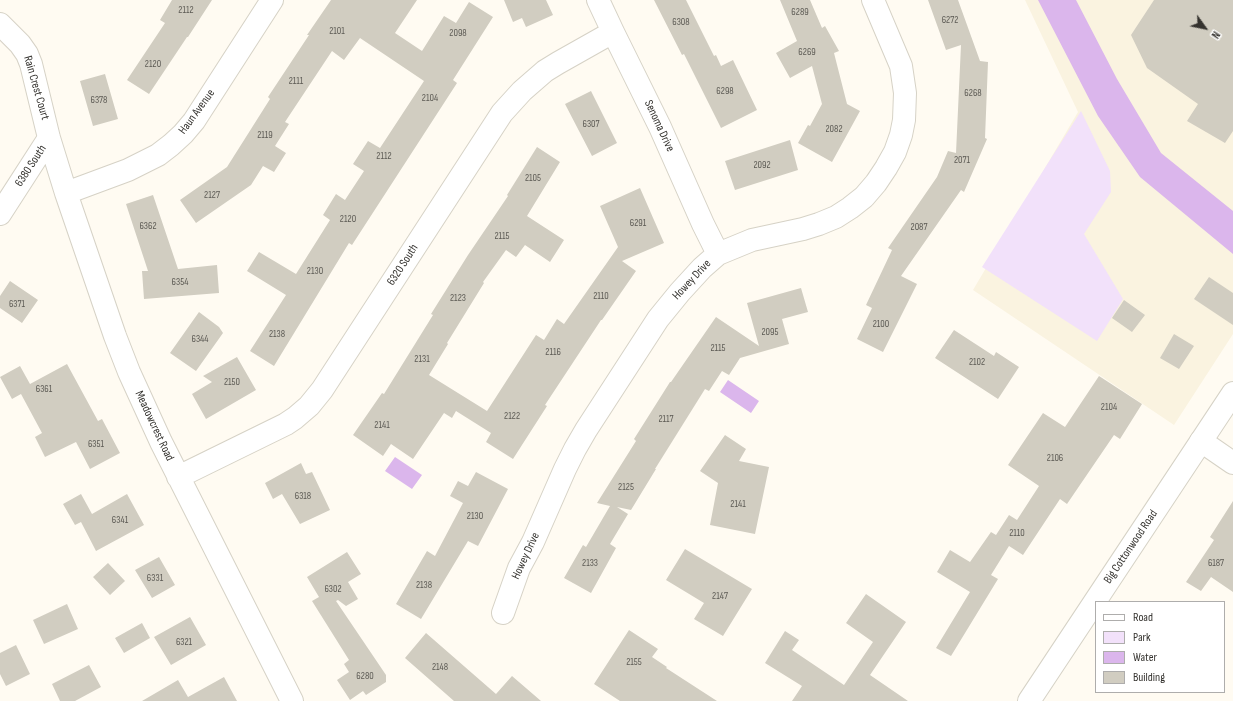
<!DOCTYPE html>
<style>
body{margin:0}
#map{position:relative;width:1233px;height:701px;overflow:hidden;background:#fffbf2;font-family:"Sofia Sans Condensed",sans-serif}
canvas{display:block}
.legend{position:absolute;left:1095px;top:601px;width:130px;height:92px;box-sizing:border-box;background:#fff;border:1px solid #aeadac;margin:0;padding:5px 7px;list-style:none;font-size:12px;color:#35332f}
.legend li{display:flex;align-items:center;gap:8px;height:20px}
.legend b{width:20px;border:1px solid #aeadac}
.north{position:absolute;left:1185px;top:8px;width:40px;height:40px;-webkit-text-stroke:3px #fff;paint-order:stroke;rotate:123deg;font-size:11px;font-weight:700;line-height:16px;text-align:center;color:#35332f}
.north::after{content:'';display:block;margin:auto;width:14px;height:18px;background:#35332f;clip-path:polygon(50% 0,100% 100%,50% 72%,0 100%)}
</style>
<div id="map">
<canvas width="1233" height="701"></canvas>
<ul class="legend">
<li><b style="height:5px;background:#fff"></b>Road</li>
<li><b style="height:11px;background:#f2e1fa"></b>Park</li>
<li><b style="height:11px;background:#dbb6ec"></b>Water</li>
<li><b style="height:11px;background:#d1cdc1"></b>Building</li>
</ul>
<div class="north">N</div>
</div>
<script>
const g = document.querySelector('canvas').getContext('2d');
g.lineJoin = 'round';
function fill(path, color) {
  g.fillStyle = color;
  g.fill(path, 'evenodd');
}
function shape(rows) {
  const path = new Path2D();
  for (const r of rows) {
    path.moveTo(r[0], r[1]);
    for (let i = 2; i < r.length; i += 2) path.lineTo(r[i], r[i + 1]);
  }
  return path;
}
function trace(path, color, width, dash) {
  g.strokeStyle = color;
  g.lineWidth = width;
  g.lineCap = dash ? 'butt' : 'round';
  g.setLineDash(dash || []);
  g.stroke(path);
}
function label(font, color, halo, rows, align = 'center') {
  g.font = font + ' "Sofia Sans Condensed",sans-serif';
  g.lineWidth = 3.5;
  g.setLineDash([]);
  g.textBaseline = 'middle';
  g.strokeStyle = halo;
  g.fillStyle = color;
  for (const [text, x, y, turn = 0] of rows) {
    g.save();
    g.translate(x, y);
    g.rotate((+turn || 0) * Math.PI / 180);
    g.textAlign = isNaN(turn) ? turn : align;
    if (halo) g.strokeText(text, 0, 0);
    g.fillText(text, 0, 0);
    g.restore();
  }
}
const built = shape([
 [1025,0,1233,0,1233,334,1174,425,973,290,1078,112]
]);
const green = shape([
 [1081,111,1110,171,1111,192,1084,234,1123,299,1097,341,982,267]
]);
const water = shape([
 [1038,0,1076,0,1117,79,1161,153,1233,211,1233,254,1140,177,1098,116],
 [728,380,759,401,751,413,720,392],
 [395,457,422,475,412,489,385,471]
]);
const building = shape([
 [172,0,212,0,188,37,187,37,149,94,127,80,165,23,160,20],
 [331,0,417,0,395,33,422,51,444,16,456,23,469,2,493,17,453,80,457,83,352,245,349,243,274,366,250,351,286,295,247,271,259,252,296,274,330,220,323,215,336,194,345,200,364,171,353,164,368,141,380,148,424,81,360,38,344,60,332,51,285,122,289,124,275,146,286,153,274,172,263,166,251,185,196,223,180,200,227,167,270,99,268,97,309,35,307,35],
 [504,0,546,0,553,15,526,27,522,18,513,22],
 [654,0,686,0,714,56,716,55,721,66,733,60,757,110,721,128,684,54,682,55],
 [780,0,810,0,822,28,825,26,839,51,834,53,847,104,860,111,832,162,798,143,808,125,810,126,822,104,812,66,790,78,776,53,797,41],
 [928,0,958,0,980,61,988,62,985,138,987,139,964,192,961,190,901,276,917,284,883,352,857,339,872,308,866,305,892,250,888,248,937,177,948,151,956,153,961,45,946,50],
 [1154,0,1233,0,1233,131,1225,143,1187,121,1198,104,1147,68,1131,35],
 [105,74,118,119,93,126,80,81],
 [591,91,617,143,592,156,565,104],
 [790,140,798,170,735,190,725,161],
 [537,147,560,162,527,216,564,240,550,262,525,245,516,257,506,250,483,282,484,283,447,343,448,344,429,375,487,411,536,335,544,340,557,319,564,324,618,247,600,206,640,188,664,243,622,261,636,271,602,320,601,320,545,405,547,406,513,459,486,442,491,433,456,411,452,418,444,413,413,459,391,444,383,456,353,435,382,393,384,394,433,315,431,314,468,255,508,196,507,195],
 [153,195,178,269,217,265,219,293,144,299,142,271,148,271,126,204],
 [1209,277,1233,293,1233,325,1194,299],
 [10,281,38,300,22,323,0,308,0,296],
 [801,288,808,312,782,319,789,344,740,358,729,375,722,371,709,391,705,389,655,469,656,469,631,510,617,507,628,514,610,544,616,548,591,593,564,578,583,545,586,547,610,506,597,503,636,441,634,439,670,382,671,382,716,317,759,346,747,303],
 [1124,300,1145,315,1132,332,1112,318],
 [199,312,219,327,223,333,196,371,170,353],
 [954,330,994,356,996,352,1019,367,998,399,935,358],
 [1174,334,1194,346,1179,369,1160,358],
 [237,357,256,390,206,419,192,394,212,382,203,376],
 [67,364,98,421,102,419,120,453,90,469,76,442,45,457,35,437,42,433,21,394,12,399,0,377,20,366,30,384],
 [1099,376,1142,404,1120,439,1114,435,1067,504,1060,499,1023,555,1009,546,991,575,998,579,951,656,936,648,970,592,937,572,950,550,970,562,991,532,996,535,1009,515,1017,520,1039,486,1008,465,1043,413,1065,427],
 [725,435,746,449,739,461,769,467,755,534,710,525,718,483,700,471],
 [301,463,306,474,312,472,330,510,300,524,282,494,273,499,265,483],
 [476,472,508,489,478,546,468,541,421,619,396,604,427,551,435,556,463,503,450,496,458,481,468,486],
 [81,494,92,514,127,494,144,525,96,551,81,522,75,525,63,504],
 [1233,501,1233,592,1211,577,1201,591,1186,582,1214,540,1210,537],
 [685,549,752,589,723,636,694,619,704,603,666,580],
 [347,552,361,574,348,582,358,599,346,606,338,600,336,601,386,675,386,682,366,695,363,691,350,700,337,680,349,672,344,664,349,660,312,601,319,597,307,577],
 [159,557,175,585,152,598,135,570],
 [108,563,125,581,110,595,93,577],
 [866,594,906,622,870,675,908,701,792,701,802,686,765,663,785,631,799,640,792,650,844,685,873,642,846,623],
 [67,604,78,629,44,644,33,620],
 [190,617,206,645,171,665,154,637],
 [142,623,150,638,124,653,115,638],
 [629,630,658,649,652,657,667,667,666,668,717,701,620,701,594,684],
 [426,633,496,694,512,676,541,701,454,701,405,658],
 [16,645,30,674,6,686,0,674,0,653],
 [89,665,101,687,75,701,60,701,52,684],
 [224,677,237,701,142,701,178,680,188,697]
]);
const street = shape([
 [598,0,613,32,660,127,703,224,718,254],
 [0,24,20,44,27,54,31,64,49,138,66,193,115,336,129,372,161,442,292,701],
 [66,193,128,170,158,155,171,145,183,134,194,121,272,0],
 [0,214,49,138],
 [1201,441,1233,463],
 [178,477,286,424,295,418,309,406,322,390,502,113,522,91,545,71,558,63,613,32],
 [503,613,519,568,533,542,565,469,575,449,586,430,658,319,680,292,702,268,718,254,752,240,803,229,819,224,836,217,850,208,864,197,876,183,886,168,895,152,901,135,904,120,905,93,901,66,873,0]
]);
const secondary = shape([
 [1029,701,1233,393]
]);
const numberNames = [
 ["2112",186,10],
 ["6289",800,12],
 ["6272",950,20],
 ["6308",681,22],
 ["2101",337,31],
 ["2098",458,33],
 ["6269",807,52],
 ["2120",153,64],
 ["2111",296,81],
 ["6298",725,91],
 ["6268",973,93],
 ["2104",430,98],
 ["6378",99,100],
 ["6307",591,124],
 ["2082",834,129],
 ["2119",265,135],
 ["2112",384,156],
 ["2071",962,160],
 ["2092",762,165],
 ["2105",533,178],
 ["2127",212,195],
 ["2120",348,219],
 ["6291",638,223],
 ["6362",148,226],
 ["2087",919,227],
 ["2115",502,236],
 ["2130",315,271],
 ["6354",180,282],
 ["2110",601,296],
 ["2123",458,298],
 ["6371",17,304],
 ["2100",881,324],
 ["2095",770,332],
 ["2138",277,334],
 ["6344",200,339],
 ["2115",718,348],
 ["2116",553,352],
 ["2131",422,359],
 ["2102",977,362],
 ["2150",232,382],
 ["6361",44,389],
 ["2104",1109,407],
 ["2122",512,416],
 ["2117",666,419],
 ["2141",382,425],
 ["6351",96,444],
 ["2106",1055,458],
 ["2125",626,487],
 ["6318",303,496],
 ["2141",738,504],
 ["2130",475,516],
 ["6341",120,520],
 ["2110",1017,533],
 ["2133",590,563],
 ["6187",1216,563],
 ["6331",155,578],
 ["2138",424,585],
 ["6302",333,589],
 ["2147",720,596],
 ["6321",184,642],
 ["2155",634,662],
 ["2148",440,667],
 ["6280",365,676]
];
const streetNames = [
 ["Rain Crest Court",36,88,74],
 ["Haun Avenue",197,112,-54],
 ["Senoma Drive",659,126,65],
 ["6380 South",31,166,-57],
 ["6320 South",403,265,-57],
 ["Howey Drive",692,280,-47],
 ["Meadowcrest Road",154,426,65],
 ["Big Cottonwood Road",1131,547,-56],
 ["Howey Drive",526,556,-65]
];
fill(built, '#faf3e0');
fill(green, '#f2e1fa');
fill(water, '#dbb6ec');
fill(building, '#d1cdc1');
trace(street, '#d6d2c6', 24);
trace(secondary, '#d6d2c6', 24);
trace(street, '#fff', 22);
trace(secondary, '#fff', 22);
label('10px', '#5c5a54', null, numberNames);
label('12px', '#35332f', '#fff', streetNames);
</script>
